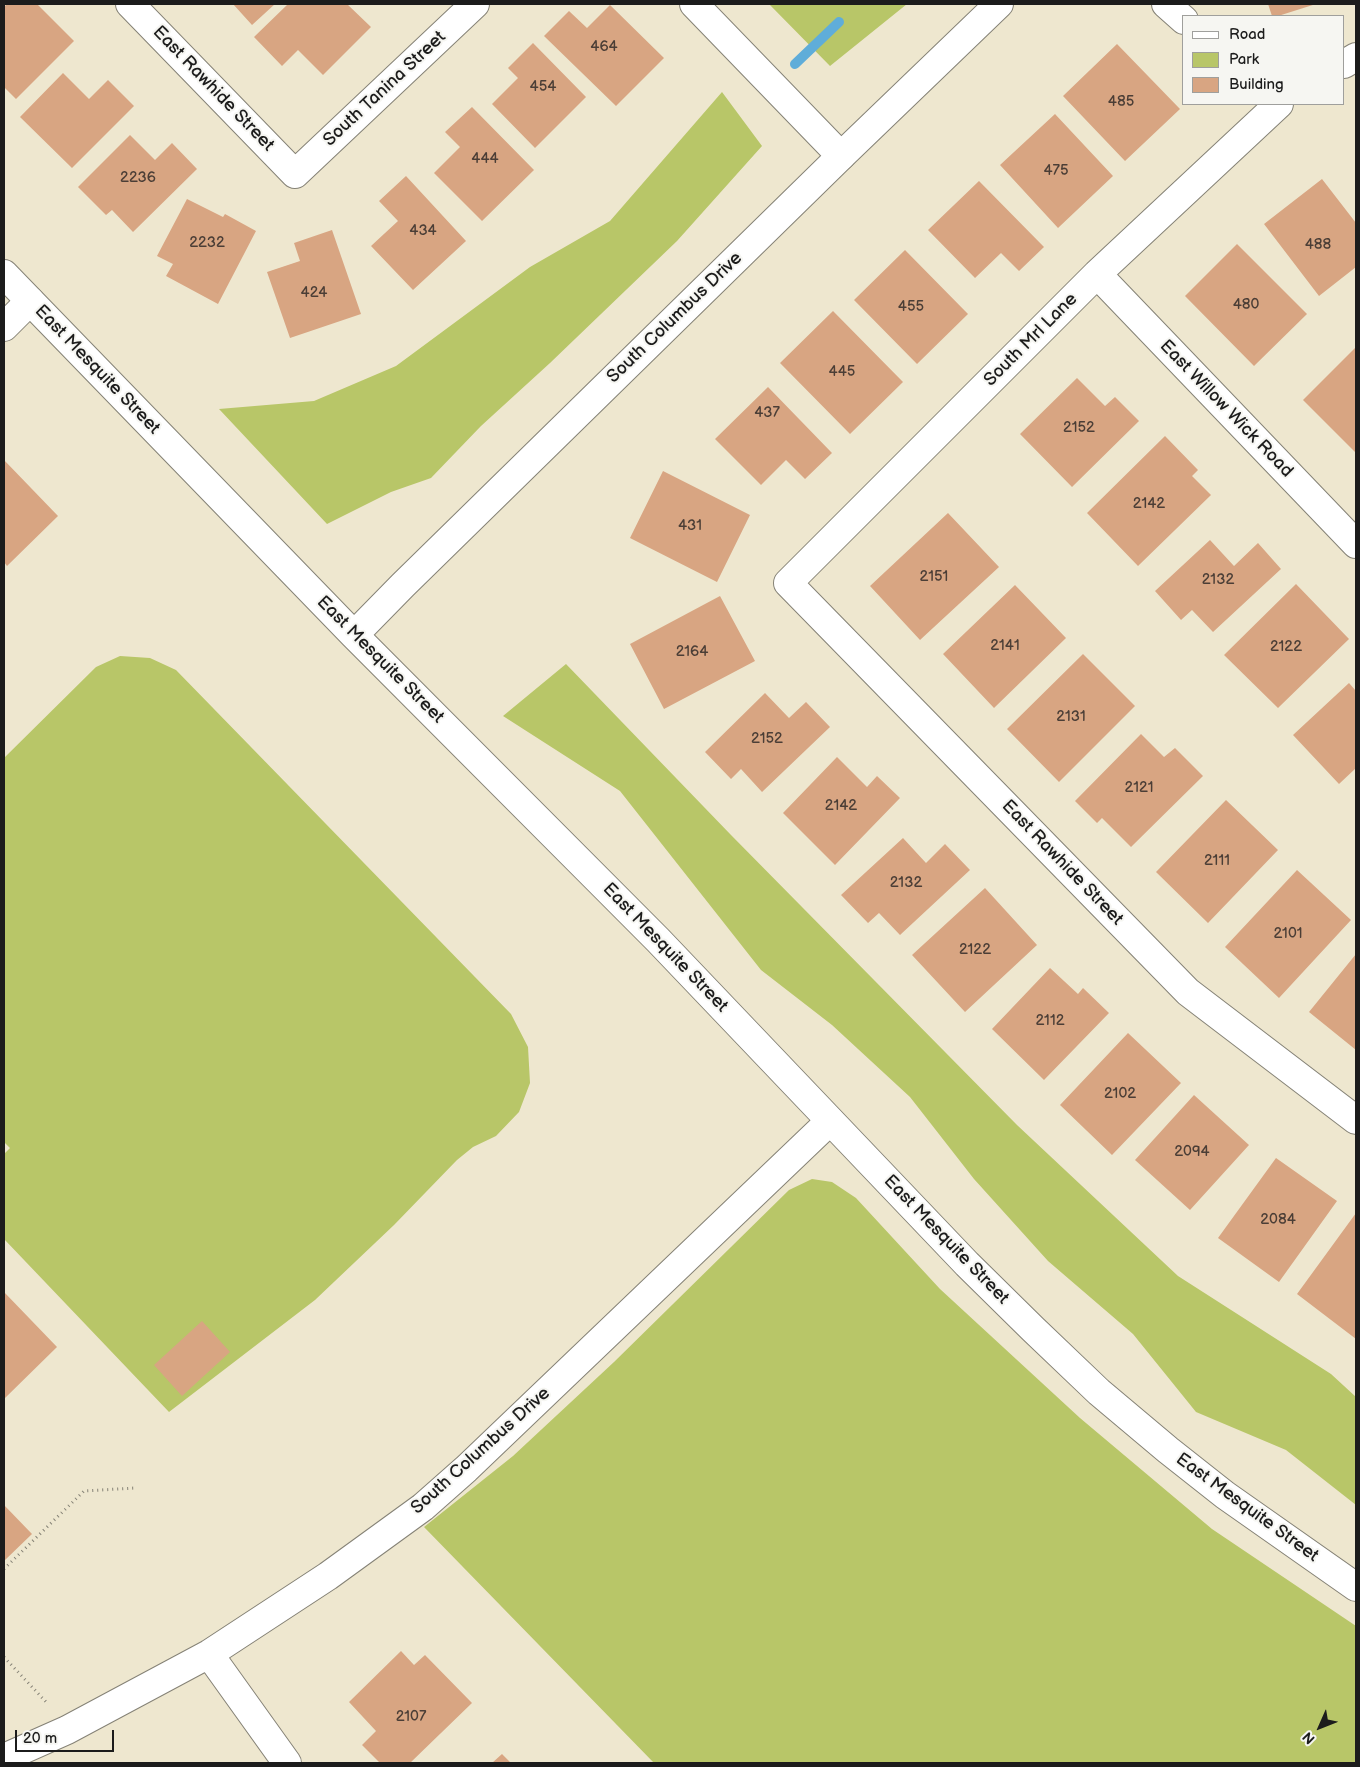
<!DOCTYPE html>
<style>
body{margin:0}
#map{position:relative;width:1360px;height:1767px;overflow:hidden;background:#eee7cf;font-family:"Balsamiq Sans",sans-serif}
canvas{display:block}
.frame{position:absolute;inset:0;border:5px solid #1c1c1c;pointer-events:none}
.legend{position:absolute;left:1182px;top:15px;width:162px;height:90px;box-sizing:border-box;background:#f6f6f2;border:1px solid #9f9f9c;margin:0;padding:6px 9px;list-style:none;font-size:15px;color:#1c1c1c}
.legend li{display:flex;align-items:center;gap:10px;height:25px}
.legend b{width:25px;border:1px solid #9f9f9c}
.north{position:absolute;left:1295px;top:1702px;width:50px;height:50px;-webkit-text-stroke:4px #f6f6f2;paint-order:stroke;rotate:226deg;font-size:14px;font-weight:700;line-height:20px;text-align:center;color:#1c1c1c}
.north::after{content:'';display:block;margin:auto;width:18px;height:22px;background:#1c1c1c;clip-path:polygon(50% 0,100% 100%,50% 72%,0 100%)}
.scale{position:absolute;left:15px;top:1730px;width:99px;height:22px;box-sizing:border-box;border:2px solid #1c1c1c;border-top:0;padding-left:6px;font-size:15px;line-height:18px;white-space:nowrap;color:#1c1c1c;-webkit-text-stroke:4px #f6f6f2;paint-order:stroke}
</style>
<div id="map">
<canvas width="1360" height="1767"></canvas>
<div class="frame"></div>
<ul class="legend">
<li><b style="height:6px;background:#fff"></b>Road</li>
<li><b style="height:14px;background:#b8c668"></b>Park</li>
<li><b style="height:14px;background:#d8a582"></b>Building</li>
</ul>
<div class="north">N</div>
<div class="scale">20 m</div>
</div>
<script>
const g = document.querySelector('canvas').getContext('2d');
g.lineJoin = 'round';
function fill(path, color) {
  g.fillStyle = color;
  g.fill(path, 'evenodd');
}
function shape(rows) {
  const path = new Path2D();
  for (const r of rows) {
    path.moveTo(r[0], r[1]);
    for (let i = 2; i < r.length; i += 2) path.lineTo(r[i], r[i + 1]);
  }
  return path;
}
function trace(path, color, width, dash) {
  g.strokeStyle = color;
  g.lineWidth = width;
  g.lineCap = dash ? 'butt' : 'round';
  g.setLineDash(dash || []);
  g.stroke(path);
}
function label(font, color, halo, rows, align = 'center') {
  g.font = font + ' "Balsamiq Sans",sans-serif';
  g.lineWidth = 4;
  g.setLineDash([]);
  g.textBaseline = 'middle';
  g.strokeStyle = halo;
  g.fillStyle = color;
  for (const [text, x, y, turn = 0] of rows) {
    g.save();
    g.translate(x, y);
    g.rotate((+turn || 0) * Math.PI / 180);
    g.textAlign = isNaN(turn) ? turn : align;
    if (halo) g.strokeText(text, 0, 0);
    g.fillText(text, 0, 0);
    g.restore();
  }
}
const green = shape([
 [769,4,907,4,830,66],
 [722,92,762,146,677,241,550,363,481,426,431,478,391,492,327,524,219,409,314,401,396,366,530,267,610,221],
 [120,656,150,658,176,670,511,1014,528,1047,530,1083,519,1112,496,1136,473,1147,457,1160,394,1225,315,1300,169,1412,4,1239,4,1154,10,1148,4,1142,4,758,96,667],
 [566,664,731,835,1017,1125,1178,1276,1331,1374,1356,1397,1356,1505,1286,1450,1196,1412,1133,1334,1048,1261,974,1179,910,1097,832,1025,761,970,620,791,503,716],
 [812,1179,832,1182,856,1198,940,1289,1080,1418,1212,1529,1356,1626,1356,1763,654,1763,424,1527,513,1456,614,1362,789,1190]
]);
const stream = shape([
 [795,64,839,22]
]);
const building = shape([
 [7,4,37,4,74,41,16,99,4,87,4,7],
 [233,4,275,4,252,25],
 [288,4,347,4,371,27,323,75,298,50,282,66,254,37],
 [1268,4,1316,4,1278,16,1272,16],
 [610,5,664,58,616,106,544,36,569,11,587,28],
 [533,43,586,97,535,148,492,104,518,78,508,68],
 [1117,44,1180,109,1125,161,1063,96],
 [63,73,89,99,108,80,134,106,72,168,20,117],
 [472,107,534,170,482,221,434,173,460,147,445,132],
 [1055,114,1113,176,1058,228,1000,165],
 [130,135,155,160,172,143,197,169,133,232,112,210,106,215,78,187],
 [406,176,466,241,413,290,371,246,398,221,379,201],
 [1322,179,1356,223,1356,267,1319,296,1264,224],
 [979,181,1044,247,1019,271,1001,253,975,278,928,230],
 [187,199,223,217,225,214,256,231,218,304,166,276,173,264,157,256],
 [332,230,361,314,290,338,267,272,300,261,294,243],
 [1237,244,1307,314,1254,366,1185,296],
 [905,250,968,314,917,364,854,300],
 [833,311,903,382,850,434,780,363],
 [1356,347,1356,451,1355,452,1303,400],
 [1077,378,1105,406,1115,397,1139,421,1072,487,1020,434],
 [768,387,832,453,805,479,786,460,761,485,715,439],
 [1165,436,1198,470,1192,476,1211,495,1138,566,1087,513],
 [4,460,58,516,7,566,4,562],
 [663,471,750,515,717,582,630,538],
 [948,513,999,567,920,640,870,586],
 [1210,540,1234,566,1258,543,1281,569,1213,632,1192,610,1181,620,1155,591],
 [1296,584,1349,639,1278,708,1224,655],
 [1015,585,1066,638,994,708,943,654],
 [720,596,755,661,664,709,630,644],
 [1083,654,1135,706,1059,782,1007,729],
 [1349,683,1356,691,1356,768,1339,784,1293,735],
 [765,693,789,718,806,702,830,727,762,792,741,769,731,779,705,752],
 [1141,734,1164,757,1175,748,1203,776,1131,847,1102,818,1097,823,1075,801],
 [837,757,867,787,877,776,900,798,835,865,783,813],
 [1226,800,1278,850,1208,923,1156,872],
 [903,838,926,863,945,844,970,870,900,935,879,913,868,923,841,895],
 [1297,870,1351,920,1279,998,1225,947],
 [985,888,1037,945,965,1012,912,955],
 [1356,954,1356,1050,1309,1012],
 [1050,968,1078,994,1083,988,1109,1013,1044,1080,992,1029],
 [1128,1033,1181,1083,1112,1155,1060,1105],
 [1194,1095,1249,1145,1190,1210,1135,1160],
 [1276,1158,1337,1201,1279,1282,1218,1238],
 [1356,1213,1356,1339,1297,1294],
 [4,1292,57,1347,4,1399],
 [202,1321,230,1352,182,1396,154,1365],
 [4,1505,32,1534,4,1561],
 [401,1651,414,1665,425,1655,472,1703,410,1763,380,1763,362,1745,376,1731,349,1702],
 [502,1754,511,1763,492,1763]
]);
const path = shape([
 [4,1569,84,1491,135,1488],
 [4,1657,48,1704]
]);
const minor = shape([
 [130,4,295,174,475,4],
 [694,4,841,156],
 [1166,4,1184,20],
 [1344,64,1356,57],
 [1279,104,1097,274,788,583,1188,992,1356,1120],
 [1097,274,1356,544],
 [4,327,30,301],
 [209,1654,287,1763],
 [4,1758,67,1730,209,1654,328,1576,423,1507,466,1469,830,1121]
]);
const tertiary = shape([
 [4,274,354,635,658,940,967,1264,1033,1329,1099,1392,1168,1450,1225,1495,1356,1587],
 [354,635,403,585,841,156,999,4]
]);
const numberNames = [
 ["464",604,47],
 ["454",543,87],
 ["485",1121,102],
 ["444",485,159],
 ["475",1056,171],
 ["2236",138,178],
 ["434",423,231],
 ["2232",207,243],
 ["488",1318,245],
 ["424",314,293],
 ["480",1246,305],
 ["455",911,307],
 ["445",842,372],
 ["437",767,413],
 ["2152",1079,428],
 ["2142",1149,504],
 ["431",690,526],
 ["2151",934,577],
 ["2132",1218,580],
 ["2141",1005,646],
 ["2122",1286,647],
 ["2164",692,652],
 ["2131",1071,717],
 ["2152",767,739],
 ["2121",1139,788],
 ["2142",841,806],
 ["2111",1217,861],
 ["2132",906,883],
 ["2101",1288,934],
 ["2122",975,950],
 ["2112",1050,1021],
 ["2102",1120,1094],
 ["2094",1192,1152],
 ["2084",1278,1220],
 ["2107",411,1717]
];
const streetNames = [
 ["East Rawhide Street",213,89,46],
 ["South Tanina Street",385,89,-43],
 ["South Columbus Drive",675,318,-44],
 ["South Mrl Lane",1031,340,-45],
 ["East Mesquite Street",97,370,46],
 ["East Willow Wick Road",1226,409,46],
 ["East Mesquite Street",380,660,45],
 ["East Rawhide Street",1062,863,46],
 ["East Mesquite Street",665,948,46],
 ["East Mesquite Street",946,1240,46],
 ["South Columbus Drive",481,1451,-42],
 ["East Mesquite Street",1247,1508,36]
];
fill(green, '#b8c668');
trace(stream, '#5fadd9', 10);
fill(building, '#d8a582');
trace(minor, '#858276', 30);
trace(tertiary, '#858276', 30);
trace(path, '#858276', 3, [1, 4]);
trace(minor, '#fff', 28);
trace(tertiary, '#fff', 28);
label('15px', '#4b3e36', null, numberNames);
label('18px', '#1c1c1c', '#f6f6f2', streetNames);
</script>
